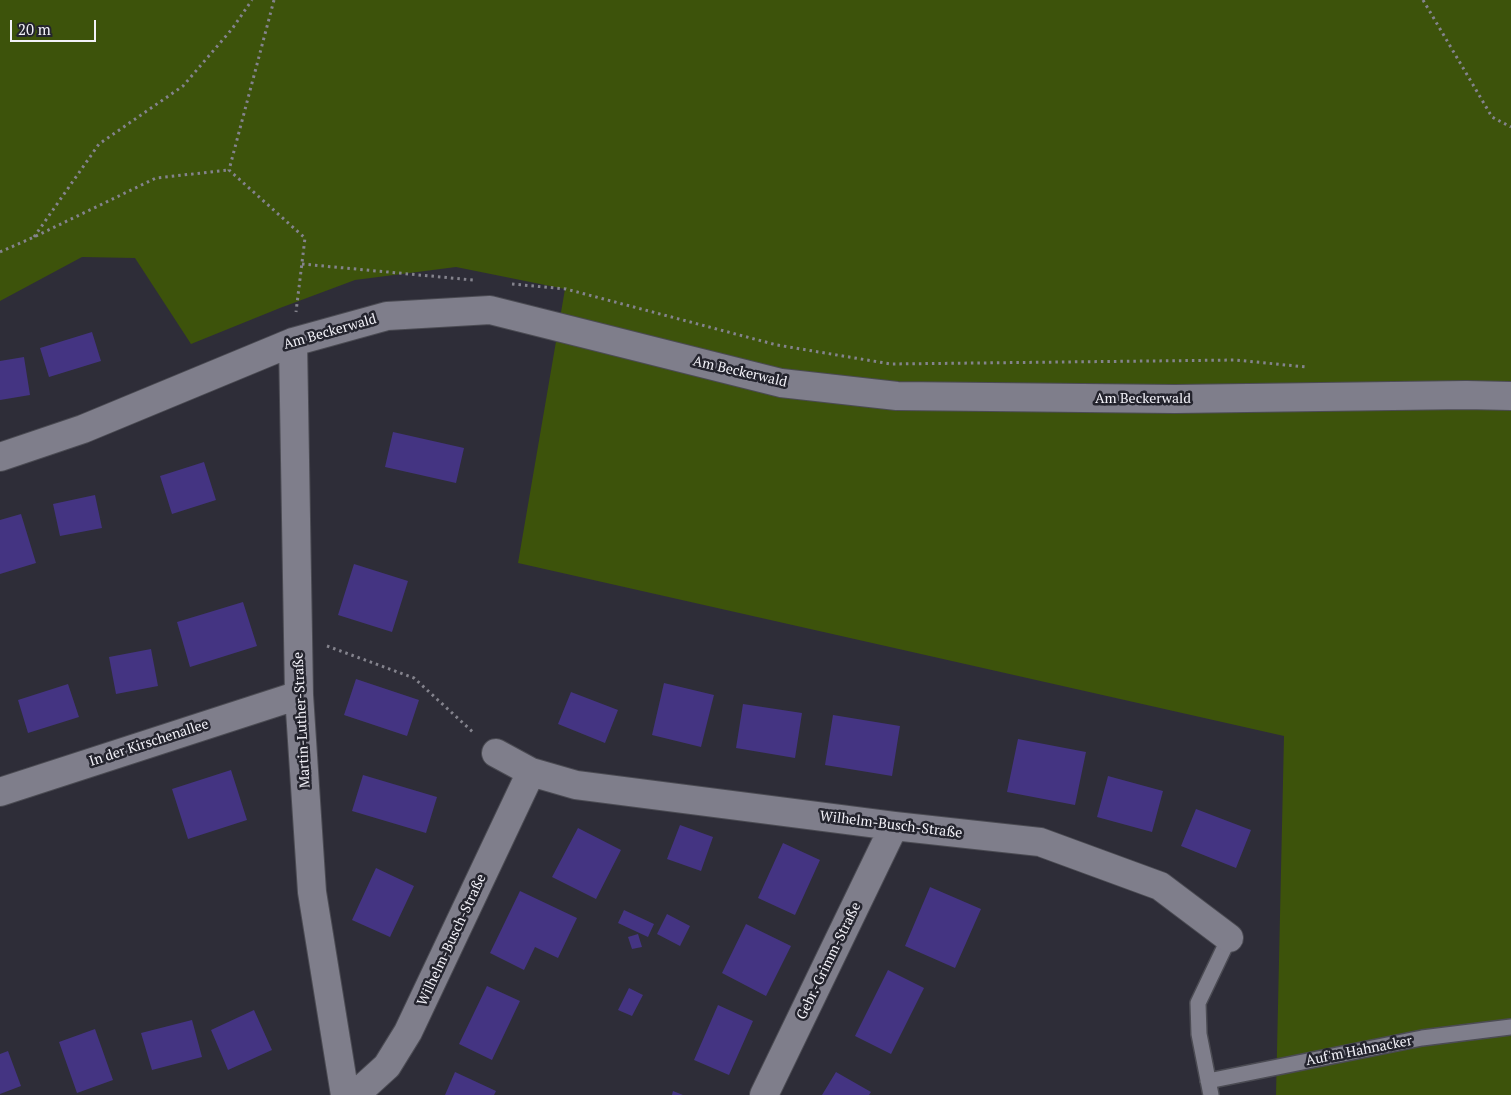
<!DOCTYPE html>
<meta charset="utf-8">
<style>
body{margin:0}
#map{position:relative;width:1511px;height:1095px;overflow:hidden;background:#2e2d38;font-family:"PT Serif",serif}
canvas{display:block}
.scale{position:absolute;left:10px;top:20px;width:86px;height:22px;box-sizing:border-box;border:2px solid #f2f1f8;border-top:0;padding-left:6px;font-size:15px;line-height:18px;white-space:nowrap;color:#f2f1f8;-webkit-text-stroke:4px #24242e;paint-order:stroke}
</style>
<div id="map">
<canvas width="1511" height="1095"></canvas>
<div class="scale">20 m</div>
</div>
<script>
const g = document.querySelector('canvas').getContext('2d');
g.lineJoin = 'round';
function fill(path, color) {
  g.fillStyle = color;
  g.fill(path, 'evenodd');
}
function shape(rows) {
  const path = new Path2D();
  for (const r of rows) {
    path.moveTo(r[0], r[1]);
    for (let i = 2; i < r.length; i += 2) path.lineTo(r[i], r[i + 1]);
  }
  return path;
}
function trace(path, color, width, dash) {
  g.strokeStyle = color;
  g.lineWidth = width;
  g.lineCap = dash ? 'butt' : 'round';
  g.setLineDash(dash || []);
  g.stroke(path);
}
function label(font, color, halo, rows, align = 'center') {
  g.font = font + ' "PT Serif",serif';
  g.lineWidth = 5;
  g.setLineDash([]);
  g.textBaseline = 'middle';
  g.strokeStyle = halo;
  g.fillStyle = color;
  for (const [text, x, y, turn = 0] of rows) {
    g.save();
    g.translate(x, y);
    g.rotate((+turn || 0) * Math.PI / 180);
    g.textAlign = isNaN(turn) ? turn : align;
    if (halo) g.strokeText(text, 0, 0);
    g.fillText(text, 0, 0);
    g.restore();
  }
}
const green = shape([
 [0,0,1511,0,1511,1095,1276,1095,1284,736,518,563,565,289,456,267,355,280,280,308,191,344,135,258,82,257,0,301]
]);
const building = shape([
 [92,332,101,361,49,377,40,348],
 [24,357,30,395,0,400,0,361],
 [393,432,464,448,456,483,385,467],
 [204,462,216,500,172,514,160,476],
 [95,495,102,528,60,536,53,504],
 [21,514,36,563,0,574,0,520],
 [354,564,408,581,392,632,338,615],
 [243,602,257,646,190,667,177,622],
 [151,649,158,686,116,694,109,657],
 [356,679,419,700,407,736,344,715],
 [664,683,714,695,701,747,652,735],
 [68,684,79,717,28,733,18,700],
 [571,692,618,710,605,743,558,724],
 [743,704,802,713,795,758,736,748],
 [833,715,900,726,892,776,825,765],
 [1018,739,1086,752,1075,805,1007,792],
 [231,770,247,820,188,839,172,789],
 [363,775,437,797,426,833,352,811],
 [1108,776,1163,791,1152,832,1097,817],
 [1196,809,1251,830,1236,868,1181,846],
 [680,825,713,837,701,871,667,859],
 [578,828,621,850,596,899,552,877],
 [783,843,820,860,795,915,758,898],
 [376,868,414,886,390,937,352,920],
 [930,887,981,909,955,968,905,946],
 [520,891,577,918,558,958,535,947,524,970,490,953],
 [624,910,654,924,648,937,618,923],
 [667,914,690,926,680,946,657,934],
 [746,924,791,946,766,996,722,973],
 [638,934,642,947,632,949,628,937],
 [888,970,924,988,891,1054,855,1036],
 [487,986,520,1001,492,1060,459,1044],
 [629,988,643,995,632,1016,618,1010],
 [718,1005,753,1021,729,1075,694,1060],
 [254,1010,272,1050,228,1070,211,1030],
 [192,1020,202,1057,152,1070,141,1033],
 [95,1029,113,1080,77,1093,59,1042],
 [8,1051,21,1086,0,1094,0,1054],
 [455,1072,496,1091,494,1095,445,1095],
 [836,1072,871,1092,869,1095,822,1095],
 [673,1091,683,1095,672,1095]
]);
const path = shape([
 [274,0,229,170,305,238,296,312],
 [1423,0,1492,117,1511,127],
 [34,237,99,144,183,86,232,29,252,0],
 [0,252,34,237,156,178,229,170],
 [302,264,473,280],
 [512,284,566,289,777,345,891,364,1236,360,1306,367],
 [327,646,414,678,475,734]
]);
const lane = shape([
 [1208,1081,1422,1038,1511,1027],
 [1211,1095,1199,1034,1198,1003,1229,938]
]);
const street = shape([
 [293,342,299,695,312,892,345,1095],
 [0,457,83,429,293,342,387,316,490,310,781,383,897,396,1175,399,1466,395,1511,396],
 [496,753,531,772,576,785,894,826,1040,842,1160,886,1229,938],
 [0,792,299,695],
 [355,1095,387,1066,408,1032,531,772],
 [764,1095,894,826]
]);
const streetNames = [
 ["Am Beckerwald",330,332,-16],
 ["Am Beckerwald",740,372,13],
 ["Am Beckerwald",1143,399],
 ["Martin-Luther-Straße",302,720,-93],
 ["In der Kirschenallee",149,743,-18],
 ["Wilhelm-Busch-Straße",891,825,7],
 ["Wilhelm-Busch-Straße",452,940,-65],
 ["Gebr.-Grimm-Straße",829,961,-64],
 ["Auf'm Hahnacker",1359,1051,-11]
];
fill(green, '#3d530b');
fill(building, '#443482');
trace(lane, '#4b4b53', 18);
trace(street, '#4b4b53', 30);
trace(path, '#84838d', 3, [2.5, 4]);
trace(lane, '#7f7e8b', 15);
trace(street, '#7f7e8b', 28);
label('14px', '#f2f1f8', '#24242e', streetNames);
</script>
